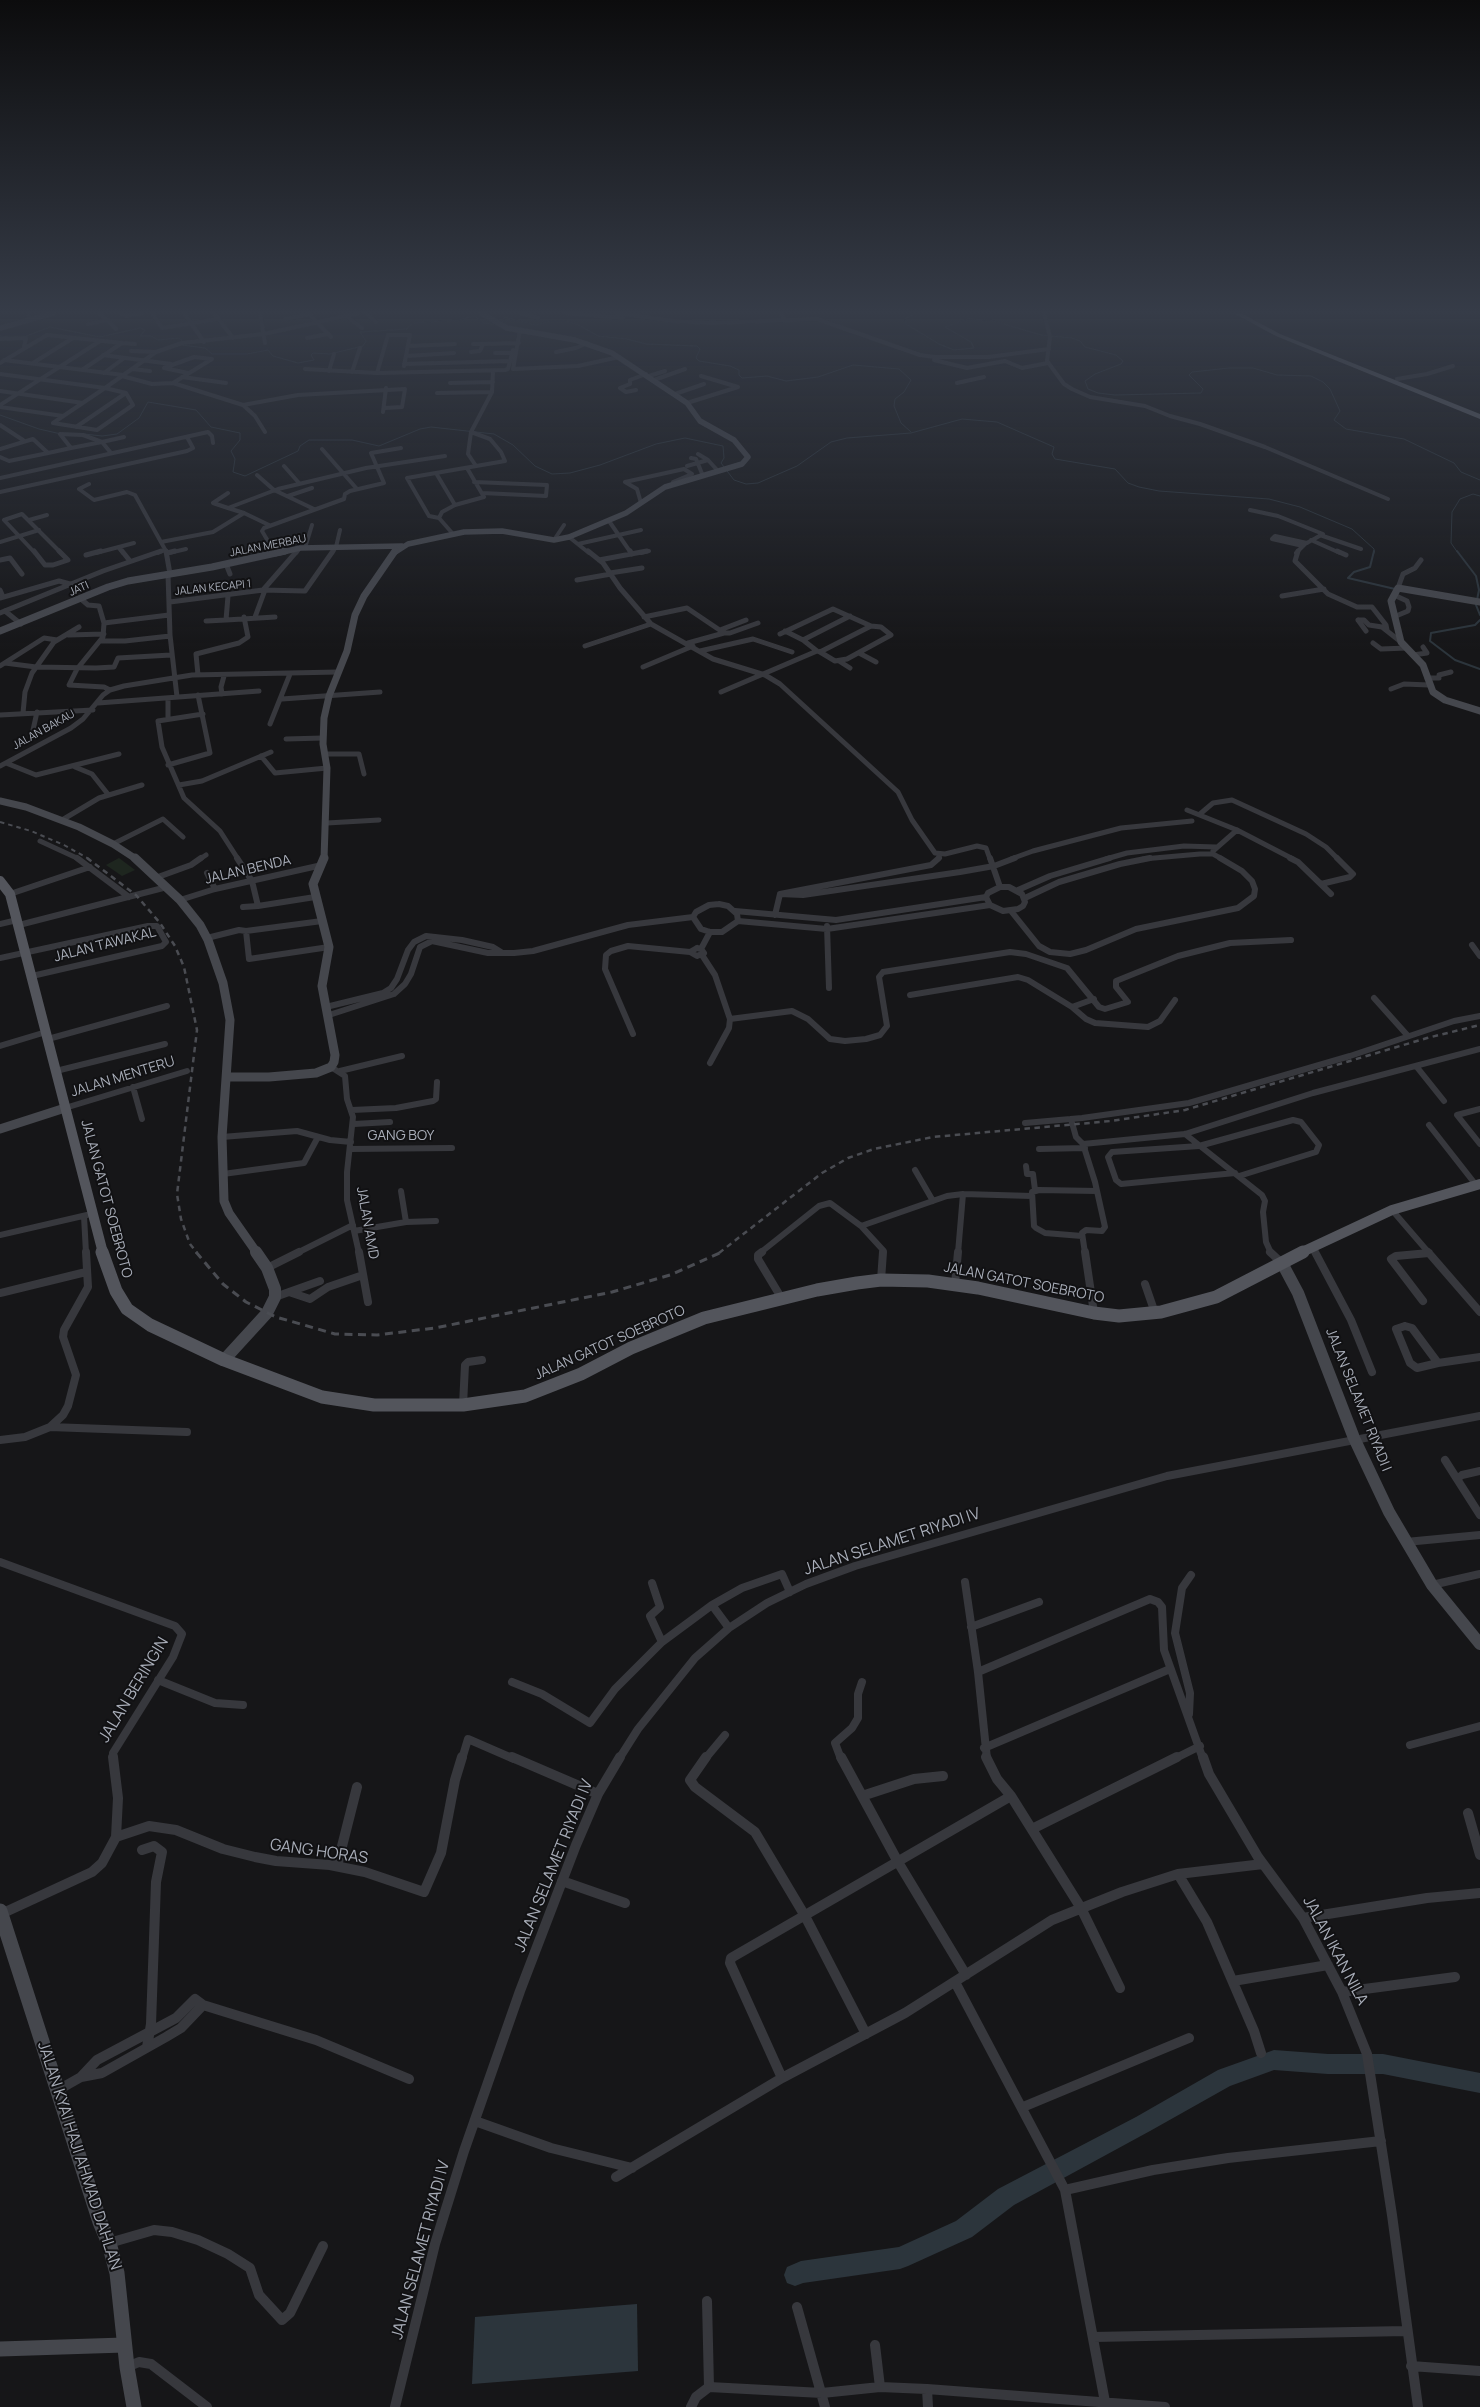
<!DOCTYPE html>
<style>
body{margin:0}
canvas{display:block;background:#161618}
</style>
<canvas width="1480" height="2407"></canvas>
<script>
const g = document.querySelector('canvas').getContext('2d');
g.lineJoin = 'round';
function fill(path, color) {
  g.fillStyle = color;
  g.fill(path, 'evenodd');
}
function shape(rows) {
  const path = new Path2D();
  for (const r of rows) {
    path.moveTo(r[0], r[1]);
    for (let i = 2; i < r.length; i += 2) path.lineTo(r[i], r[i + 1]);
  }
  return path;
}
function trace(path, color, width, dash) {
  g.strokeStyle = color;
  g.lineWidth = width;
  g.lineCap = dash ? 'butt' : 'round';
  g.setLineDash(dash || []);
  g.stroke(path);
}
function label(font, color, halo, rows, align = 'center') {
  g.font = font + ' Manrope,sans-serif';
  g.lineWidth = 4;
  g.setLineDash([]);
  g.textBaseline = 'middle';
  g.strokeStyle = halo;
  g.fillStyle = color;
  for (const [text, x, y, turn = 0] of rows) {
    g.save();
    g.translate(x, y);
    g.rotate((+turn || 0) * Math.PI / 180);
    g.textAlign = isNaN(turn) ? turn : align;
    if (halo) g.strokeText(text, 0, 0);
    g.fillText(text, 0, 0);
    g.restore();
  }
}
const green = shape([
 [119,858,135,870,122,876,106,865]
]);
const water = shape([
 [637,2304,638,2371,472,2384,475,2317]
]);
const streamFar1 = shape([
 [916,313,905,319,906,324,939,344,954,350,974,348,971,342,945,327,968,319,990,320,1041,335,1072,338,1080,341,1085,347,1116,355,1123,361,1121,364,1095,374,1085,381,1088,389,1098,393,1115,395,1201,393,1203,389,1189,375,1192,372,1229,368,1253,368,1277,375,1311,376,1323,382,1330,389,1340,411,1334,420,1346,429,1404,439,1454,463,1461,472,1480,480],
 [0,336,11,337],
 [24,337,50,327,100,337,140,328,145,330,140,336,151,336,158,340,178,338,182,340,180,344,182,345,205,348,212,354,247,354,268,350,273,356,298,363,314,360,311,355,313,353,330,354,363,346,366,341,360,332,407,329,412,323,459,320,474,316,479,319,479,323,497,324,504,321,504,317,536,325,550,321,566,321,577,324,598,336,627,339,646,344,697,346,700,349,696,358,699,361,730,366,739,370,739,375,742,378,767,376,786,381,818,377,853,365,899,369,911,380,904,392,895,399,894,406,901,423,911,432],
 [0,415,39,429,61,434],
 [84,434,102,436,117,434,139,418,148,402,196,410,211,427,240,433,240,440,231,451,235,459,233,472,245,476,298,451,300,446,309,440,352,440,379,446,420,429,431,427,494,434,513,445,535,466,552,474,570,473,600,465,656,444,685,438,723,446,724,458,721,463,734,480,746,484,758,483,797,466,831,442,847,438,911,433,962,419,997,422,1054,447,1052,454,1055,459,1115,469,1128,483,1139,487,1159,491,1269,499,1300,507,1352,529,1374,549,1374,553],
 [1458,553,1451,543,1452,512,1460,499,1473,494,1480,496]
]);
const stream = shape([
 [1374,551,1370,567,1354,572,1348,578,1395,589],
 [1457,551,1476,576,1479,590,1476,605,1480,615],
 [1480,620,1475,625,1431,633,1430,641,1455,660,1480,669]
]);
const river = shape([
 [1274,2050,1328,2054,1383,2054,1480,2073,1480,2093,1383,2074,1328,2074,1274,2070,1230,2086,1150,2131,1014,2205,972,2237,908,2266,900,2269,803,2283,795,2286,787,2283,784,2275,787,2267,801,2261,899,2247,956,2221,998,2189,1136,2117,1218,2070,1274,2050]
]);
const streetFar4 = shape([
 [28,313,30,319],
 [99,313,116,329],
 [120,313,126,316,143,313],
 [152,313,162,328,218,319],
 [184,313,204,342],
 [214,313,233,338],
 [260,313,265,343],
 [308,313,331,337],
 [366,313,376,322],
 [520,313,538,318],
 [566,313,623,318],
 [617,313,673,321,712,323,817,319,920,355,935,357,988,357,1049,349],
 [780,313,786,321],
 [1044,313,1050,337,1047,361,1064,384,1072,389,1090,397,1145,406,1170,416,1200,424,1265,447,1388,499],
 [346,316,362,328],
 [285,319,311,314],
 [88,324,108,320],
 [520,330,513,369,578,366,619,357],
 [307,338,328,334],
 [0,339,26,338,24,347],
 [122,343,135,344],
 [473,344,483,344],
 [408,346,455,344],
 [131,351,156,352],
 [471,352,480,351,483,344,519,343],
 [556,352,576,348,587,343],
 [495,353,513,353],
 [103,355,171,364],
 [406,356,454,353],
 [4,360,123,375],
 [934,360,967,368,1005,361,1022,368,1048,363],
 [0,363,47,335,122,343,82,370],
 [33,363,73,338],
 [404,364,511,361],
 [132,369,150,371],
 [305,369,377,373,505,370,508,369,513,350],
 [329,371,334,354],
 [352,372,360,348],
 [104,373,124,358],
 [188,373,164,368,194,357,212,359,173,383,243,405,298,395,405,389,402,407,385,408],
 [377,373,388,335,410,335,404,366],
 [0,374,105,388],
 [122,376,152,384,173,383],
 [649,376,665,371],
 [182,377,226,383],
 [1397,379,1427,374,1453,366],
 [654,380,685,369],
 [450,383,493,382],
 [957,383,984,377],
 [105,388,126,393,133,405,97,430,53,423,105,388],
 [105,388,156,352,182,343,264,334,359,313],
 [636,390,626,392,620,388,630,384,630,380,646,374],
 [0,391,83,403],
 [437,393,492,392],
 [675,394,704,384],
 [687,403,738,387,701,376],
 [0,405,100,341],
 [243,405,255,416,265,432],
 [0,407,63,416],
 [383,412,386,388],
 [0,425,23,440],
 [76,427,126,393],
 [60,434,83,435,102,442,71,448],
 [0,449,33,439,48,453,9,461,0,457],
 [322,449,357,489],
 [48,453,71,448,60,434],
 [111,453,102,442,124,437],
 [698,454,708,460],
 [691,458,696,459,703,476],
 [284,466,299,483],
 [476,466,468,454,471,432,492,392,493,371],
 [687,466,708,460,718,471],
 [467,468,484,497,455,505,442,512,439,518,429,516,407,478,505,461,501,452,490,439,471,432],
 [436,473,455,505],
 [257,475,274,490,314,509],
 [0,478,208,432,212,436,213,443],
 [474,482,547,485,546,496,482,493],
 [89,484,79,489,94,500,127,492,135,495,167,553],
 [0,492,187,451,193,448,187,437],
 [228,493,213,503,228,508],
 [288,496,312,488],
 [641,503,637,489,625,482,684,469,692,474,673,482],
 [1250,510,1278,516,1323,534,1305,544,1296,553],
 [244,513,269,525],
 [439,518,453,534],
 [29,520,47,515],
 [609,521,631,553],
 [1320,535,1361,549],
 [569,537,589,553],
 [554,540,564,525],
 [1311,540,1340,553],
 [0,542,39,530],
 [161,542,213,532,244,513,228,508,278,489,366,468,445,456],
 [578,544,641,530],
 [1303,546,1272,539,1275,536,1307,543],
 [118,547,123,553],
 [305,548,312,525],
 [35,553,4,520,22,514,61,553],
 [96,553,134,543],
 [158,553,165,550],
 [169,553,186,549],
 [275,553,262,531,264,528,344,499,345,494,350,491,384,483,371,453,401,448],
 [296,553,300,548],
 [332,553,336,547,340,530],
 [641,553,649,551]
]);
const streetFar3 = shape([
 [34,551,45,565,53,565,68,560,59,551],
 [122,551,130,561],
 [166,551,170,574],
 [274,551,276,554],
 [588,551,603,563,620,588,651,624,713,659,765,675,780,684,898,792,912,820,935,853,945,854,977,846,986,848,990,859],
 [630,551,632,554],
 [1298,551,1295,561,1328,594,1357,607,1372,607,1386,625,1387,630],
 [1337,551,1346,555],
 [167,553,175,551],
 [86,555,101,551],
 [0,560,10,558,22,574],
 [599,560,647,551],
 [226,564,230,574],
 [610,573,642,568],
 [168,574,170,635,177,697],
 [577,580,611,574],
 [1398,588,1403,574,1415,568,1421,560],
 [0,590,3,597],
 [263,590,305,591,333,551],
 [1394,595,1407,601,1409,607,1408,611,1396,616],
 [228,596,226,620,275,617],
 [1282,596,1324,589],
 [0,598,59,581,70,584],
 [81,599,88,605,99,606,104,623],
 [170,602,263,590,297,551],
 [5,611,21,624],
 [0,613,103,571,161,551],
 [255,617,265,590],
 [644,617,687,608,724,633,730,633,758,623],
 [1358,620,1364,620,1369,625,1382,627,1401,642],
 [1358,620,1366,631],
 [206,621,226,620],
 [720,630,746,620],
 [785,631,803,640,817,651],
 [68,635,104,634],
 [803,640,850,616],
 [100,641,125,641,170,636],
 [688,643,724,633],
 [1373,643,1381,649,1407,648],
 [585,646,651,624],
 [700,651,753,639,792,652],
 [820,652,835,661,847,659,891,635,881,627,871,626],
 [859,653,876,662],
 [1413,655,1427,653,1423,647],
 [839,661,850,668],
 [5,663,36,667,96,668,114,667,118,658,171,655],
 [0,666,44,638,57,640],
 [643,667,693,646],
 [198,675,196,654,239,643,248,637,244,617],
 [1427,678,1439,678,1439,675,1451,672],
 [1391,689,1404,684,1429,685],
 [110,690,104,687,69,685,77,669,103,637,104,623,169,615],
 [721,692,817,651,820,652,871,626,833,609,780,634],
 [222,694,221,687,224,676],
 [168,698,168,719],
 [282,699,380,692],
 [98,703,259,691],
 [23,713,25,692,32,673,54,642,79,627],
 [203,714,158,721,162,747,184,798,220,831,238,859],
 [0,715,93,710],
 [270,724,290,674],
 [33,730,37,712],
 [286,739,323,738],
 [326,754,359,754,364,774],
 [261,756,275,773,327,768],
 [6,763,36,775,119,754],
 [168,765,210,753,198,695],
 [0,766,71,728,83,719,103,695,110,690,124,686,192,675,338,672],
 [75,767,92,774,107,793],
 [179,785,202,781,271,752],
 [1187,810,1237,830,1293,859],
 [1200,814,1213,803,1232,800,1306,834,1326,847,1338,859],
 [62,820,99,798,142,785],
 [327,823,379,820],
 [40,841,79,859],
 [113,844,163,819,183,837],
 [1213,851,1237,830],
 [200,859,206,855],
 [938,859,940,854],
 [1011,859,1033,851,1121,828,1192,821],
 [1106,859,1127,853,1184,846,1216,847],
 [1143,859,1200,854,1213,854,1222,859]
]);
const streetFar2 = shape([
 [77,858,129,897],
 [237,858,252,881,258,906,243,907],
 [990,858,1000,887],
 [1290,858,1298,862,1331,894],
 [207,873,215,889],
 [158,877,191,865,201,858],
 [1321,884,1350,877,1353,874,1337,858],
 [1000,887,1009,887,1022,894,1025,902,1023,906,1018,909,1003,911,990,905,986,897,988,893,1000,887],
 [1018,890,1050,876,1110,858],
 [10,894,90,867],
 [780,894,803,895,960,872,994,866,1015,858],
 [1025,898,1059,882,1120,864,1150,858],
 [180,900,215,889,322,865],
 [719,904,728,906,737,914,738,921,722,932,710,932,701,929,693,917,696,912,709,905,719,904],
 [258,906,315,897],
 [735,911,836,920,986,897],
 [1011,911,1039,946,1050,952,1070,954,1086,950,1136,929,1238,908,1254,896,1255,889,1252,881,1242,871,1220,858],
 [775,915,780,894,931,865,939,858],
 [738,921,827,929,990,905],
 [0,924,17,920],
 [19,925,167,887],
 [827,926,829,988],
 [246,931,249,959,329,947],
 [207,938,239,930,246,931,322,921],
 [1472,945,1480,956],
 [697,948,701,949,704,953,697,956,690,952,697,948],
 [701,949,710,932],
 [702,955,715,975,730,1019,729,1028,710,1063],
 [0,958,148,926,157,926,166,942,162,946,32,976],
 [910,995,1018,977,1028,980,1072,1007,1094,999],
 [1374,998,1408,1036],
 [326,1007,383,993,391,988,397,979,408,950,414,942,426,936,462,940,493,947,501,952],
 [1072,1007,1086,1019,1095,1023,1148,1027,1160,1021,1175,1000],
 [329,1015,394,994,405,984,411,974,420,947,432,941,488,953,514,953,533,951,628,925,693,917],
 [730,1019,792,1011,808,1019,830,1039,845,1041,866,1039,880,1035,887,1026,879,977,883,972,1010,952,1026,954,1067,968,1099,1007,1105,1009,1128,1002,1116,987,1116,981,1178,956,1230,943,1291,940],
 [633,1034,605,969,606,955,611,951,628,946,690,952],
 [48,1039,167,1006],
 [0,1046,46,1032],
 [1416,1066,1444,1101],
 [331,1067,345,1076,347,1099,353,1117,347,1172,347,1200,359,1253],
 [56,1071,165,1044],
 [340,1071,402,1056],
 [133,1087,142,1119],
 [65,1108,187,1071],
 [1480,1109,1457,1115,1480,1144],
 [352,1110,396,1108,433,1101,436,1099,437,1082],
 [1071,1119,1076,1137,1083,1144,1185,1134,1313,1093,1480,1049],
 [1025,1123,1082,1118,1189,1103,1350,1056,1454,1021,1480,1016],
 [354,1124,390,1122],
 [1429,1125,1476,1185],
 [1185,1134,1262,1195,1265,1201,1263,1212,1266,1242,1271,1253],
 [222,1137,297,1131,330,1140,351,1142],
 [1083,1144,1095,1182,1105,1227,1102,1231,1086,1230,1082,1233,1085,1253],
 [350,1149,452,1148],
 [1039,1149,1085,1148],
 [1026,1166,1027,1174,1033,1174,1035,1190],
 [915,1170,933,1201],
 [1235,1173,1121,1184,1116,1180,1108,1157,1112,1152,1199,1146,1293,1120,1301,1122,1319,1145,1316,1152,1239,1176],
 [223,1174,304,1163,318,1137],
 [1392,1210,1429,1253],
 [84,1216,86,1253],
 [406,1222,436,1221],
 [861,1226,947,1196,963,1194,1032,1196],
 [354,1231,406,1222,401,1191],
 [0,1235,87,1215],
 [1082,1236,1045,1233,1036,1228,1034,1226,1032,1192,1039,1190,1097,1191],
 [1312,1247,1315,1253],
 [297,1253,353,1225],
 [760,1253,819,1206,830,1203,861,1226,883,1250,883,1253],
 [958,1253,963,1194]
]);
const streetFar1 = shape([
 [359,1252,368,1302],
 [762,1252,758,1255,758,1259,782,1299],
 [1085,1252,1094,1313],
 [1270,1252,1282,1263],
 [1315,1252,1351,1320,1372,1372],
 [1428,1252,1480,1312],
 [267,1268,299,1252],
 [881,1280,883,1252],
 [955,1284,958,1252],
 [1145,1284,1155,1313],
 [289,1292,310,1299,328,1287,363,1275],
 [0,1293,86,1272],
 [275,1297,320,1281],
 [1423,1301,1391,1259,1396,1256,1429,1253],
 [1405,1326,1412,1328,1438,1363,1417,1368,1410,1363,1396,1329,1405,1326],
 [1438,1363,1480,1357],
 [463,1405,465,1365,468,1362,482,1360],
 [50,1427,187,1432],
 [0,1440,25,1437,50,1427,63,1415,68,1406,76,1375,63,1337,64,1330,88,1287,86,1252],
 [1445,1460,1457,1479],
 [1480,1471,1462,1475,1457,1479,1480,1515],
 [1406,1542,1480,1535],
 [0,1562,175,1626,182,1634,173,1657,113,1753,114,1759],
 [965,1582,978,1672,987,1759],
 [652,1583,660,1607,650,1616,662,1642],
 [1432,1585,1480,1574],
 [712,1605,729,1628],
 [971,1627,1039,1602],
 [978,1672,1150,1599,1158,1602,1162,1607,1164,1650,1203,1759],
 [158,1680,215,1703,243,1705],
 [512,1682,542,1694,590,1723,615,1689,662,1642,712,1605,742,1588,782,1574,790,1592],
 [1189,1714,1190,1693,1175,1633,1182,1588,1191,1575],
 [1410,1745,1480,1726],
 [984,1748,1170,1669],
 [462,1759,468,1739,514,1759],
 [619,1759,638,1729,695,1658,729,1628,767,1603,806,1584,855,1566,1167,1476,1480,1416],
 [705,1759,725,1735],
 [841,1759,835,1743,852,1728,858,1718,858,1694,862,1682],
 [1174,1759,1200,1746]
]);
const street = shape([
 [113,1757,118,1798,116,1837],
 [512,1757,598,1794],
 [706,1757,690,1780,695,1787,755,1832,805,1916,866,2034],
 [841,1757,898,1862,966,1975],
 [986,1757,997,1779,1011,1796,1081,1908,1120,1988],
 [1203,1757,1209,1774,1258,1857,1303,1918,1342,1992,1367,2054,1392,2215,1418,2407],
 [862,1796,914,1779,943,1776],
 [1468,1813,1480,1855],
 [1032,1829,1177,1757],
 [142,1850,154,1846,162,1852,156,1882,151,2024,147,2047],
 [337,1866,357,1787],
 [1178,1874,1207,1922,1254,2031,1261,2053],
 [562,1881,625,1903],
 [1,1914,92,1872,102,1863,116,1837,149,1826,176,1830,223,1849,255,1857,276,1861,330,1865,365,1872,424,1892,441,1853,455,1780,462,1757],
 [1303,1918,1427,1898,1480,1893],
 [1233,1981,1328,1965],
 [955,1982,1065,2190,1105,2402],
 [1342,1992,1455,1977],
 [81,2077,102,2073,166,2037,181,2028,203,2005],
 [782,2078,730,1963,731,1958,1011,1796],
 [58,2090,81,2077,97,2060,176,2018,195,1999,203,2005,316,2040,409,2079],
 [1023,2107,1189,2038],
 [475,2121,551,2148,632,2168],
 [616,2177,782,2078,905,2013,1052,1920,1122,1892,1178,1874,1263,1864],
 [1065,2190,1153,2170,1228,2158,1381,2141],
 [109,2243,154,2230,172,2232,198,2240,228,2254,250,2268,259,2295,282,2320,290,2313,323,2246],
 [797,2307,825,2407],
 [1093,2337,1406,2331],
 [875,2345,880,2387],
 [1411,2366,1480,2371],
 [127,2367,139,2362,151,2364,207,2407],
 [709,2387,822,2393,880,2387,927,2389,1165,2407],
 [927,2389,928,2407],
 [395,2407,435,2244,464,2151,520,1991,576,1845,598,1794,620,1757],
 [691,2407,696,2397,709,2387,707,2301]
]);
const secondaryFar4 = shape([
 [0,328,54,313],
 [279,553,300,548,402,546],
 [394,553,408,544,464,532,502,531,554,540,569,537,626,513,665,487,742,464,748,457,734,440,700,421,687,403,612,353,575,340,507,328,481,313]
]);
const secondaryFar3 = shape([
 [1480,602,1398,588,1391,601,1401,642,1423,665,1433,692,1445,700,1480,711],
 [0,631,108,587,128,581,212,567,285,551],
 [0,801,26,807,79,827,113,844,136,859],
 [324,859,327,768,323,744,324,718,329,696,347,651,355,615,364,596,395,551]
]);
const secondaryFar2 = shape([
 [135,858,180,900,200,925,208,940,223,983,230,1020,222,1137,224,1201,229,1213,257,1253],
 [227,1077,269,1077,316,1073,331,1067,334,1062,335,1055,322,986,329,947,313,884,324,858],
 [0,1129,65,1108]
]);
const secondaryFar1 = shape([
 [1282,1263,1298,1293,1354,1438,1389,1512,1432,1585,1480,1644],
 [224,1360,267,1313,275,1297,275,1289,267,1268,256,1252]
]);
const secondary = shape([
 [0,1911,100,2222,109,2243,117,2273,127,2367,134,2407],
 [0,2349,124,2345]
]);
const primaryFar1 = shape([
 [0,881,10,894,103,1253],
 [1300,1253,1392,1210,1480,1184]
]);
const primary = shape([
 [102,1252,116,1291,127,1309,150,1325,224,1360,322,1397,374,1405,463,1405,525,1396,581,1374,631,1348,704,1318,817,1290,857,1283,881,1280,928,1281,978,1288,1094,1313,1119,1316,1161,1312,1216,1297,1303,1252]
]);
const highway = shape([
 [1233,313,1241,313,1280,334,1480,414,1480,419,1276,336,1233,313]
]);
const railFar2 = shape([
 [0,822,31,831,64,845,89,859]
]);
const railFar1 = shape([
 [87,858,136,895,160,923,175,946,184,967,197,1030,177,1194,181,1219,190,1244,197,1253],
 [719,1253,822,1173,848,1158,874,1149,933,1137,1111,1121,1185,1110,1427,1038,1480,1025]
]);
const rail = shape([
 [196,1252,223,1284,246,1302,276,1317,335,1334,377,1335,435,1328,612,1292,670,1275,722,1252]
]);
const farStreetnames = [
 ["JALAN MERBAU",268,546,-11],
 ["JALAN KECAPI 1",213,588,-6],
 ["JATI",79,589,-24],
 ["JALAN BAKAU",44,730,-29]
];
const streetNames = [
 ["JALAN BENDA",248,870,-13],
 ["JALAN TAWAKAL",105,945,-14],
 ["JALAN MENTERU",123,1077,-17],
 ["GANG BOY",401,1136],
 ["JALAN GATOT SOEBROTO",106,1199,75],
 ["JALAN AMD",367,1223,80],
 ["JALAN GATOT SOEBROTO",1024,1283,11],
 ["JALAN GATOT SOEBROTO",610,1343,-24],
 ["JALAN SELAMET RIYADI I",1358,1400,68]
];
const nearStreetnames = [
 ["JALAN SELAMET RIYADI IV",892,1542,-18],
 ["JALAN BERINGIN",134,1690,-59],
 ["GANG HORAS",319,1852,8],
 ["JALAN SELAMET RIYADI IV",554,1866,-68],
 ["JALAN IKAN NILA",1335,1951,62],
 ["JALAN KYAI HAJI AHMAD DAHLAN",79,2156,72],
 ["JALAN SELAMET RIYADI IV",421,2250,-75]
];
fill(green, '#1e261f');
fill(water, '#2c353c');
trace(streamFar1, '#2c353c', 1);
trace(stream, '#2c353c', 2);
fill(river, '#2c353c');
trace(streetFar4, '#37383d', 4);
trace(streetFar3, '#37383d', 5);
trace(streetFar2, '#37383d', 6);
trace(streetFar1, '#37383d', 8);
trace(street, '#37383d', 10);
trace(secondaryFar4, '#45474d', 5.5);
trace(secondaryFar3, '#45474d', 7);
trace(secondaryFar2, '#45474d', 9);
trace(secondaryFar1, '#45474d', 12);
trace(secondary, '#45474d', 15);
trace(primaryFar1, '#53555c', 10);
trace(primary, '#53555c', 13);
fill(highway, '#63666e');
trace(railFar2, '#4a4c52', 2, [4.5, 4]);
trace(railFar1, '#4a4c52', 2.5, [5.5, 4.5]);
trace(rail, '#4a4c52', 3, [8, 5.5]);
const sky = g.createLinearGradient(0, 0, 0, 650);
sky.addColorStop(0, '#0c0c0d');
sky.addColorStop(0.48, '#363c48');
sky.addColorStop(1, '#363c4800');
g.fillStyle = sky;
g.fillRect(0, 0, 1480, 650);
label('11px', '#a8adb8', '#111113', farStreetnames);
label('14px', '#a8adb8', '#111113', streetNames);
label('16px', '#a8adb8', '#111113', nearStreetnames);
</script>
